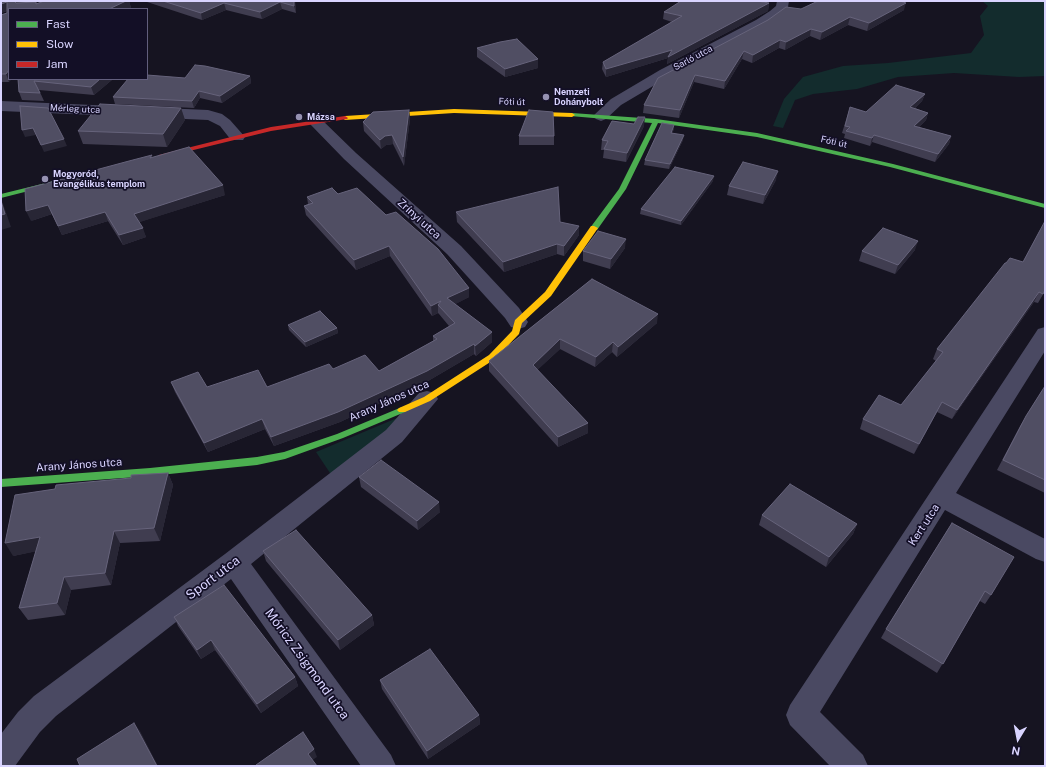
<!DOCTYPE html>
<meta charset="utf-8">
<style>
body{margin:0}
#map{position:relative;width:1046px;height:767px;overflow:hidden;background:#161421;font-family:"Public Sans",sans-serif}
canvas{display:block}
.frame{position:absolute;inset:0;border:2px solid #d9d4ff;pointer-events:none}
.legend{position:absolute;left:8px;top:8px;width:140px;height:72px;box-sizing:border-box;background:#130f26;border:1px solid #625e7d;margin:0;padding:5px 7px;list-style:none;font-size:12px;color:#d9d4ff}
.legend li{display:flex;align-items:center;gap:8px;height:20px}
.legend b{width:20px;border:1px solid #625e7d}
.north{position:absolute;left:998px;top:719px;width:40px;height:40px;-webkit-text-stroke:3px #130f26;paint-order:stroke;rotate:190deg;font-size:11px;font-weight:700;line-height:16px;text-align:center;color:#d9d4ff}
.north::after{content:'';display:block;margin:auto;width:14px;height:18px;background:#d9d4ff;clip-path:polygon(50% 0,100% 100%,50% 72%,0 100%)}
</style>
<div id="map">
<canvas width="1046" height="767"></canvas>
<div class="frame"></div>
<ul class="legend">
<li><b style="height:5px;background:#4caf50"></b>Fast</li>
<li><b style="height:5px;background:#ffc107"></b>Slow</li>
<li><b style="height:5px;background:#c62828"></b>Jam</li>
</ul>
<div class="north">N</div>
</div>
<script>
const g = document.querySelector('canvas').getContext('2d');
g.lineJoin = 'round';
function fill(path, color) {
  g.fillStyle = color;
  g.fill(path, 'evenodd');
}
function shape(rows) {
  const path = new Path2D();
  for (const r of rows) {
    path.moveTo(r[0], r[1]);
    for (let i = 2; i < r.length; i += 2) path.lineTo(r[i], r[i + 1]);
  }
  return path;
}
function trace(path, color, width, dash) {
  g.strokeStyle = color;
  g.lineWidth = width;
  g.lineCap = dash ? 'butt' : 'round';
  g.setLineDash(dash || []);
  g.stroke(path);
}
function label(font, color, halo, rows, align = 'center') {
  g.font = font + ' "Public Sans",sans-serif';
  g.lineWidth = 3.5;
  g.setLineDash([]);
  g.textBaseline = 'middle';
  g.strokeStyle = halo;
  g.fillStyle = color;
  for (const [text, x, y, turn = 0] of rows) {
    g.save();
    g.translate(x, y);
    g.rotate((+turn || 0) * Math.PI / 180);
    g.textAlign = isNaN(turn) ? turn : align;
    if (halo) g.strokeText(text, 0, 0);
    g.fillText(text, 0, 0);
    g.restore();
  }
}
const green = shape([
 [982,1,1045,1,1045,76,1019,77,954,73,898,77,857,89,813,94,795,100,783,128,773,126,784,99,803,77,843,66,888,63,971,53,984,35,980,16,988,6],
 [409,413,332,476,316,452]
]);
const street = shape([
 [777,1,789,1,788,7,780,17,766,26,670,76,621,105,606,119,601,121,596,119,593,116,611,99,660,70,756,20,770,11,776,6,777,1],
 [1,101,208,110,222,114,230,120,245,137,243,140,231,140,220,126,208,120,1,111,1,101],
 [315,116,320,118,356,153,461,246,519,308,528,322,525,327,518,329,511,327,505,318,447,254,344,159,310,124,307,121,310,118,315,116],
 [1045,327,1045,351,956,493,1045,539,1045,562,1036,559,945,510,820,712,863,755,868,766,830,766,790,725,786,715,790,705,1038,329,1045,327],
 [427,391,435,393,438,399,402,442,251,564,391,755,396,766,361,766,231,579,56,716,40,732,15,766,1,766,1,734,18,712,34,696,225,554,386,430,419,393,427,391]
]);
const fast = shape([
 [572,113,656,119,757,133,893,164,1045,204,1045,208,890,167,757,137,658,123,626,189,597,230,594,230,590,228,619,189,652,123,570,116,569,115,572,113],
 [54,181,57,183,56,184,1,198,1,194,54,181],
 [402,407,407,410,405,412,343,438,285,459,257,465,150,476,1,487,1,479,150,468,257,457,284,452,337,434,402,407]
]);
const slow = shape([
 [454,109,572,113,575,115,572,117,454,113,345,120,342,118,345,116,454,109],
 [591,226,594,226,598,228,551,296,522,323,519,334,495,359,430,401,405,412,399,412,397,410,399,408,424,397,489,355,512,331,515,320,545,292,591,226]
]);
const jam = shape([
 [345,116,348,118,347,119,271,131,161,158,158,156,159,155,271,127,345,116]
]);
const wall = shape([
 [1,1,30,1,27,2,36,2,37,4,44,1,129,1,131,8,128,9,9,9,9,82,1,82,1,15,7,13,7,11,1,13],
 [144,1,295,1,296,13,282,9,262,19,226,10,202,20],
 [769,3,768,11,667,64,668,58,606,77,602,69,603,62,672,22,663,19,664,12],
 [801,9,904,10,867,31,848,25,820,40,810,36,785,50,779,48,752,63,742,59,724,89,694,82,679,118,643,113,644,105],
 [477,48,538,68,505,77,477,57],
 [250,76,251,83,222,103,200,98,194,108,115,104,113,97,185,78],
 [18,79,113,79,94,95,39,90,44,101,22,100,19,92],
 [925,94,922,101,915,108,928,113,926,120,919,127,951,136,949,144,935,162,872,142,870,146,844,138,845,134,842,133,850,107,866,112],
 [181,108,185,120,167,147,83,144,78,131],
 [409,110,410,119,404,166,393,144,386,145,381,149,364,131,363,122],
 [674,125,674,129,672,133,683,140,669,169,644,165,645,160],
 [644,126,626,162,603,158,604,150,601,150,602,140],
 [519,136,554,136,554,145,519,145],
 [153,157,225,195,139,222,146,237,123,245,108,221,62,235,52,214,31,221],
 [776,180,763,204,727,195,729,186],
 [713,181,681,225,640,214,641,209],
 [338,194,386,215,469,288,469,297,455,304,492,332,492,342,476,356,474,354,428,381,340,422,274,446,265,429,208,452,175,392,171,382,207,387,267,387,333,369,379,371,433,341,433,336,449,326,439,314,438,313,432,316,390,256,356,270,306,215,304,206,308,204,307,197],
 [456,212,560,222,579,235,564,256,557,254,504,272,457,222],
 [1045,221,1045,291,1038,303,1034,302,952,419,937,412,914,454,860,429,863,419,901,405,936,361,933,359,937,349,1006,263,1023,262],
 [625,248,610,269,583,261,583,251],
 [915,250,895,274,859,261,862,251],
 [592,279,657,323,617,357,612,352,595,367,560,349,537,370,588,423,588,433,558,447,489,371,489,361],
 [288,325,337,328,338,333,306,347,289,330],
 [1045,386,1045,493,997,470,1020,426],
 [168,473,173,485,160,541,120,543,111,585,71,590,65,615,28,620,19,608,36,551,13,556,131,478],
 [359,477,440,512,418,530,361,487],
 [762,515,857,524,853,534,826,567,759,525],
 [952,523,991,595,985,604,980,601,937,673,881,638,886,629],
 [263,551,372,615,374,625,340,650,266,561],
 [174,617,295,677,298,686,261,713,215,650,201,659,178,626],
 [380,680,479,715,480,724,428,759,382,689]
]);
const shadedWall = shape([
 [15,1,30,1,20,5,15,2],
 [126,1,129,1,131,8,128,9,109,9],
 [294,1,295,1,296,13,294,6],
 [7,2,9,10,1,13,1,4],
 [280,2,282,9,262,19,260,12],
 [224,3,226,10,202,20,201,13],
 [769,3,768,11,667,64,668,58,606,77,606,69],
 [906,3,904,10,867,31,869,23],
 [850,17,848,25,820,40,822,32],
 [811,29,810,36,785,50,786,42],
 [780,40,779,48,752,63,753,55],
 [744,51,742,59,724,89,725,81],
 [538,59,538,68,505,77,505,69],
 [9,70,9,79,12,79,9,82,6,74],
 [695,75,694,82,679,118,680,110],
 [250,76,251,83,222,103,220,96],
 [100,79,113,79,94,95,91,87],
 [199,91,200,98,194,108,192,101],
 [925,94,922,101,908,115,910,107],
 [181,108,185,120,167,147,163,134],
 [409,110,410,119,404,166,403,157],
 [928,113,926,120,912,133,914,126],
 [645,117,644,126,626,162,627,153],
 [674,125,674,129,670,137,671,133],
 [33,128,36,135,25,137,22,130],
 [392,135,393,144,386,145,381,149,380,140,385,136],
 [684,135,683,140,669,169,670,164],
 [874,135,872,142,870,146,872,138],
 [951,136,949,144,935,162,938,154],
 [64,139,67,146,44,152,41,145],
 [778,171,776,180,763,204,765,195],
 [714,176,713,181,681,225,681,221],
 [223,185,225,195,137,223,134,214],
 [1,198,11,227,1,230],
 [48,205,52,214,31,221,26,211],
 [105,212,108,221,62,235,58,226],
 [579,226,579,235,564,256,564,246],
 [143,228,146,237,123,245,119,235],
 [626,239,625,248,610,269,611,259],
 [918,241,915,250,895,274,898,265],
 [557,244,557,254,504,272,503,262],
 [389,246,390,256,356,270,354,260],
 [469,288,469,297,448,308,447,298],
 [1039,292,1034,302,952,419,957,410],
 [441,301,438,305,438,313,432,316,431,306],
 [658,314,657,323,617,357,618,347],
 [337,328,338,333,306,347,305,342],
 [492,332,492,342,476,356,475,346],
 [560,339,560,349,532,375,533,365],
 [613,342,612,352,595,367,596,357],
 [474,344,474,354,428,381,340,422,274,446,271,437],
 [942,402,937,412,914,454,919,444],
 [262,419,265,429,208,452,204,443],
 [588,423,588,433,558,447,558,437],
 [168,473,173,485,160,541,154,528],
 [439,502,440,512,418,530,417,521],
 [857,524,853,534,826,567,829,557],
 [114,531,120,543,111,585,105,573],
 [40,537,48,549,13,556,5,543],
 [64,577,71,590,65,615,57,603],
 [372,615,374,625,340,650,338,640],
 [211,640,215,650,201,659,197,650],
 [295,677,298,686,261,713,257,704],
 [479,715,480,724,428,759,427,751],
 [134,723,140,731,158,766,157,766],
 [314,749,317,757,311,761,308,754]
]);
const building = shape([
 [1,1,15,1,15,2,16,3,36,2,36,4,44,1,126,1,109,9,9,9,9,70,6,74,1,74,1,15,7,13,7,2,1,4,1,1],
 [163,1,294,1,294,6,280,2,260,12,224,3,201,13,163,1],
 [681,1,757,1,769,3,668,57,672,50,606,69,603,62,682,16,664,12,681,1],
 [818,1,900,1,906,3,869,23,850,17,822,32,811,29,786,42,780,40,753,55,744,51,725,81,695,75,680,110,644,105,658,78,768,20,786,7,801,9,818,1],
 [517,39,538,59,505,69,477,48,500,42,517,39],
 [195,65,205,66,250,76,220,96,199,91,192,101,113,97,128,79,147,79,147,75,185,78,195,65],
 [18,79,100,79,91,87,34,81,40,93,19,92,18,79],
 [896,85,925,94,910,107,928,113,914,126,951,136,938,154,874,135,872,138,846,131,850,127,845,126,850,107,866,112,896,85],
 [100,104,181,108,163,134,78,131,100,104],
 [20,106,48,108,64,139,41,145,33,128,22,130,20,106],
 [409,110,403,157,392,135,385,136,380,140,363,122,373,112,409,110],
 [529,110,553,112,554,136,519,136,529,110],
 [638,117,645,117,627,153,604,149,608,141,602,140,612,121,634,124,638,117],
 [662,123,674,125,671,133,684,135,670,164,645,160,662,123],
 [189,147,223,185,134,214,143,228,119,235,105,212,58,226,48,205,26,211,25,189,129,161,152,155,150,158,189,147],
 [743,162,778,171,765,195,729,186,743,162],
 [675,167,714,176,681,221,641,209,675,167],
 [558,187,560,222,579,226,564,246,557,244,503,262,456,212,558,187],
 [332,188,338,194,357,188,386,215,396,212,438,249,469,288,447,298,492,332,475,346,474,344,427,371,338,412,271,437,262,419,204,443,171,382,198,372,207,387,258,370,267,387,329,364,333,369,365,355,379,371,437,339,433,336,455,323,438,305,441,301,431,306,389,246,354,260,304,206,313,203,307,197,332,188],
 [1,201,5,214,1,215,1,201],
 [1045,221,1045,290,1043,294,1039,292,957,410,942,402,919,444,863,419,879,395,901,405,943,352,937,349,1005,263,1006,263,1010,258,1023,262,1045,221],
 [883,228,918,241,898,265,862,251,883,228],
 [598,231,626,239,611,259,583,251,598,231],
 [592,279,658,314,618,347,613,342,596,357,560,339,533,365,588,423,558,437,489,361,592,279],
 [320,311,337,328,305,342,288,325,320,311],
 [1045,386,1045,480,1003,460,1026,416,1045,386],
 [381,460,439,502,417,521,359,477,381,460],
 [168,473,154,528,114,531,105,573,64,577,57,603,19,608,40,537,5,543,15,495,55,489,56,485,131,478,131,475,168,473],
 [790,484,857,524,829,557,762,515,790,484],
 [952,523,1014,557,991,595,985,591,943,664,886,629,952,523],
 [296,530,372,615,338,640,263,551,296,530],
 [224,585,295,677,257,704,211,640,197,650,174,617,224,585],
 [430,649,479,715,427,751,380,680,430,649],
 [134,723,157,766,80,766,77,759,134,723],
 [303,732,314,749,308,754,317,766,257,766,256,765,303,732]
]);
const markers = [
 [546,97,4,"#9591b1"],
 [299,117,4,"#9591b1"],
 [45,179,4,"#9591b1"]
];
const farStreetnames = [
 ["Sarló utca",693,58,-28],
 ["Fóti út",512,102,2],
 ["Mérleg utca",75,109,3],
 ["Fóti út",834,142,13]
];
const farPoinames = [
 ["Nemzeti",554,92],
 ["Dohánybolt",554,102],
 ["Mázsa",307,117],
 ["Mogyoród,",53,174],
 ["Evangélikus templom",53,184]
];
const streetNames = [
 ["Zrínyi utca",419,219,42],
 ["Arany János utca",389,401,-24],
 ["Arany János utca",79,465,-4],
 ["Kert utca",924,525,-57]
];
const nearStreetnames = [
 ["Sport utca",213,578,-37],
 ["Móricz Zsigmond utca",307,664,54]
];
fill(green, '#132c2d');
fill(street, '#4a4962');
fill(fast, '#4caf50');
fill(slow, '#ffc107');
fill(jam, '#c62828');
fill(wall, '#403d50');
fill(shadedWall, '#282635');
fill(building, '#504e63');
trace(building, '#66637b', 1);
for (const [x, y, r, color] of markers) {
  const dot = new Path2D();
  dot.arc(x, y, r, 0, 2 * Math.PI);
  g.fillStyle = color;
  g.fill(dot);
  trace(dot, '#130f26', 1.5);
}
label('9px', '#d9d4ff', '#130f26', farStreetnames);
label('bold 9px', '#d9d4ff', '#130f26', farPoinames, 'left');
label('11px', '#d9d4ff', '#130f26', streetNames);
label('13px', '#d9d4ff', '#130f26', nearStreetnames);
</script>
